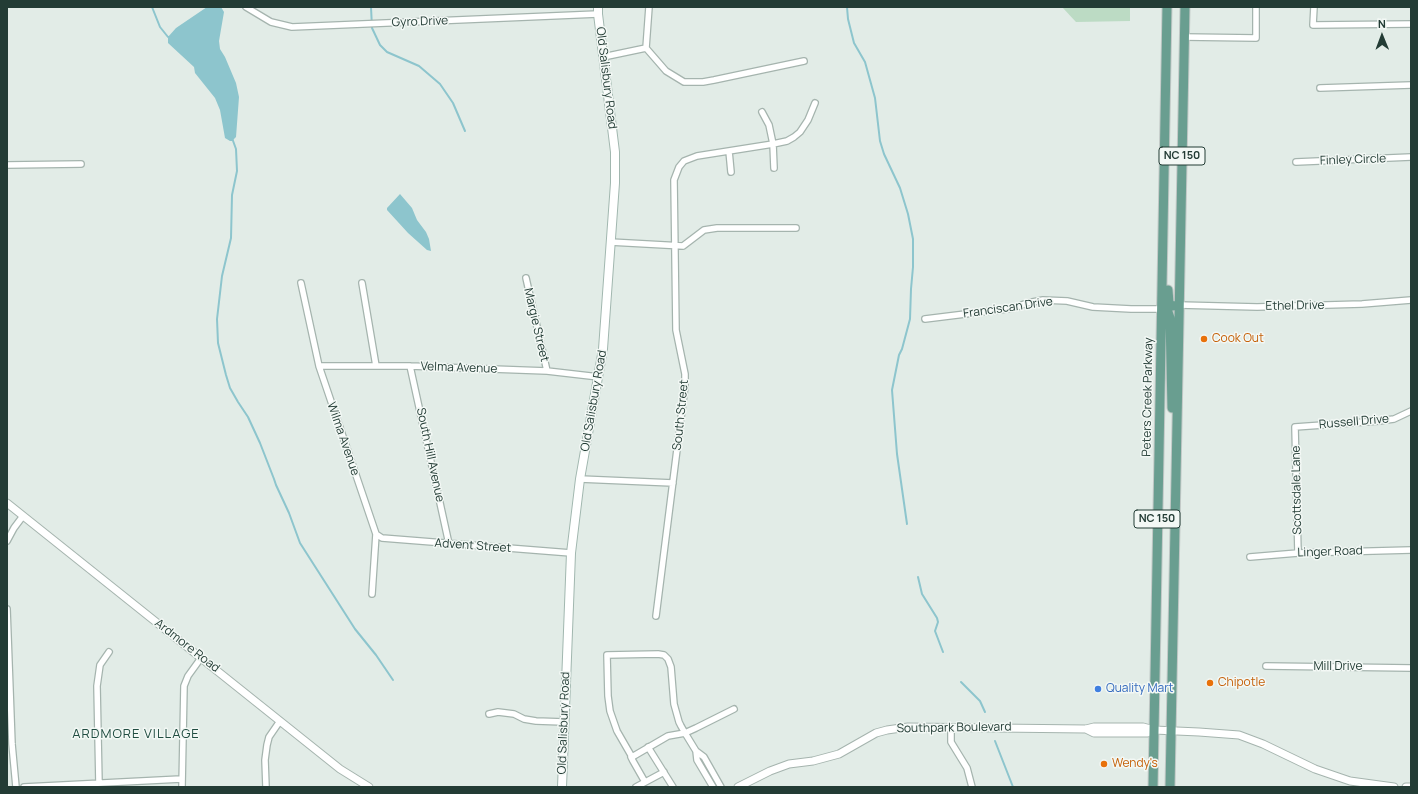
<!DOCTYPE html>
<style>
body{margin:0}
#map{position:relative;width:1418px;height:794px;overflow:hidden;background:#e2ece7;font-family:Manrope,sans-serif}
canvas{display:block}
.frame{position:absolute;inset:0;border:8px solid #233c35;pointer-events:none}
.north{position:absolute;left:1362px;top:16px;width:40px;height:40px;-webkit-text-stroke:3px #f3f8f5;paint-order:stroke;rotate:359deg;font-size:11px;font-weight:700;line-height:16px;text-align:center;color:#233c35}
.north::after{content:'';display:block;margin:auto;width:14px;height:18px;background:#233c35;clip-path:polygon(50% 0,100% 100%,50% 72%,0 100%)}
</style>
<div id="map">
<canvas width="1418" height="794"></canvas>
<div class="frame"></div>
<div class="north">N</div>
</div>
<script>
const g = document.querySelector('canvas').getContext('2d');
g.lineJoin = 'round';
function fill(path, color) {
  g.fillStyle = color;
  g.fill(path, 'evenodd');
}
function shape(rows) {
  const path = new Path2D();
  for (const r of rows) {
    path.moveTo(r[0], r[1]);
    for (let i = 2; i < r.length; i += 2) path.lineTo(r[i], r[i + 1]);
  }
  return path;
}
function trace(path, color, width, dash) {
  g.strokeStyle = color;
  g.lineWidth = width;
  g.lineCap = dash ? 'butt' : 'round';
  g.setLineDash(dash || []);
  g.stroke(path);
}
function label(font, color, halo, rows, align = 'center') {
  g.font = font + ' Manrope,sans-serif';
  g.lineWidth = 3;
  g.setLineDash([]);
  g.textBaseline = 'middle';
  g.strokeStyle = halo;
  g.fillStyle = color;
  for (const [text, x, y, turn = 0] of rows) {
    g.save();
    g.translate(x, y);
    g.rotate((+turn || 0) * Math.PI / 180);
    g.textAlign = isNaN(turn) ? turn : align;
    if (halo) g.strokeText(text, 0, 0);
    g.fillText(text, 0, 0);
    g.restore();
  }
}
const green = shape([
 [1062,7,1130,7,1130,21,1076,22]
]);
const water = shape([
 [207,7,221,7,224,12,219,41,220,49,225,57,236,83,239,97,236,137,232,141,230,141,225,138,220,110,215,98,195,73,194,67,168,43,168,37,176,28],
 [400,194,412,208,417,220,426,232,429,239,431,251,427,250,408,233,387,210,387,208]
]);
const stream = shape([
 [152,7,160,27,168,37,171,37],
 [371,7,372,28,380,45,387,52,419,66,440,84,453,103,465,131],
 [847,7,848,19,854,43,865,62,875,98,880,141,884,154,900,188,908,214,913,239,913,267,911,289,910,319,902,349,899,355,892,390,897,454,907,524],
 [232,138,236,149,237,171,232,195,231,238,222,276,217,319,218,343,226,375,230,388,238,402,248,417,260,443,274,479,276,485,289,513,300,543,355,629,376,655,393,680],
 [918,577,922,594,937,618,938,622,935,631,943,652],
 [961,682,980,701,985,712],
 [995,741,1013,787]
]);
const minor = shape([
 [246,7,271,22,292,27,598,14],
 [1314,7,1313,25,1411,24],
 [1184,37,1256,38,1256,7],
 [646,48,649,7],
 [603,57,646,48,666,71,684,82,703,82,714,80,804,61],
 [1320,88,1411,85],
 [762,112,769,125,773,144,774,168],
 [729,151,731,172],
 [1296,162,1411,157],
 [7,165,81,164],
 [610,242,683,246,704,230,717,228,796,228],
 [526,278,547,371],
 [301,283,319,366,376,534,372,594],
 [362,283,376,366],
 [1179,305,1257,307,1362,304,1411,300],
 [925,319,1014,308,1027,303,1043,300,1067,301,1093,307,1131,309,1162,309],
 [319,366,410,366,547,371,599,377],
 [410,366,449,544],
 [580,479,673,483],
 [376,534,382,538,571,553],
 [7,541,14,528,23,516],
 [1298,553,1295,427,1379,421,1394,419,1411,411],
 [1250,557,1298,553,1411,550],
 [7,609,12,744,16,787],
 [656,616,685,386,685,374,676,330,674,180,679,167,684,161,697,156,773,144,787,141,794,137,800,132,808,120,815,103],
 [1266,666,1411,668],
 [489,714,498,712,514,714,524,719,536,721,564,722],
 [951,727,951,742,967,768,972,787],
 [648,747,673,787],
 [696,751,704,757,721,787],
 [631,757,633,761,645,782],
 [99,784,97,686,100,665,109,652],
 [24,787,181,779],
 [182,787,184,686,188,676,201,658],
 [266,787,265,760,267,745,269,737,280,721],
 [636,787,664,772],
 [713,787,697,760,696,751,685,733,681,726,679,722,674,704,671,667,668,659,664,655,658,654,607,655,608,696,610,711,617,731,632,757,668,736,685,733,696,728,734,709]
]);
const tertiary = shape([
 [7,503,340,769,369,787],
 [1086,729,1094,733,1147,733,1154,730],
 [738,787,770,771,789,764,813,761,839,754,876,733,887,730,908,727,1086,729,1094,727,1143,727,1154,730,1199,732,1239,735,1263,744,1315,769,1350,781,1394,787],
 [1406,787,1411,787]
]);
const secondary = shape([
 [562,787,571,553,580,479,603,349,615,183,615,152,598,14,598,7]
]);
const primary = shape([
 [1168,290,1169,303,1172,306,1179,305],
 [1162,309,1168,312,1170,318,1172,408],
 [1153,787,1167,7],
 [1170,787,1185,7]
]);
const markers = [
 [1204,339,4,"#e8710a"],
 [1210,683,4,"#e8710a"],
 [1098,689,4,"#3f7fe0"],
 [1104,764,4,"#e8710a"]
];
const shields = [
 [1182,156,46],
 [1157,519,46]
];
const shieldNames = [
 ["NC 150",1182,156],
 ["NC 150",1157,519]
];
const streetNames = [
 ["Gyro Drive",420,22,-2],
 ["Old Salisbury Road",606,78,83],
 ["Finley Circle",1353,160,-2],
 ["Ethel Drive",1295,306,-1],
 ["Franciscan Drive",1008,308,-8],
 ["Margie Street",536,325,77],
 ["Velma Avenue",459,368,2],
 ["Peters Creek Parkway",1148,397,-89],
 ["Old Salisbury Road",594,401,-80],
 ["South Street",681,415,-84],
 ["Russell Drive",1354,422,-5],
 ["Wilma Avenue",343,439,71],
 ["South Hill Avenue",430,455,78],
 ["Scottsdale Lane",1297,490,-91],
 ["Advent Street",473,546,4],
 ["Linger Road",1330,552,-2],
 ["Ardmore Road",187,646,38],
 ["Mill Drive",1338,667],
 ["Old Salisbury Road",564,723,-88],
 ["Southpark Boulevard",954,728,-1]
];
const foodNames = [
 ["Cook Out",1212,339],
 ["Chipotle",1218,683],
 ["Wendy's",1112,764]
];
const shopNames = [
 ["Quality Mart",1106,689]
];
const neighbourhoodNames = [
 ["ARDMORE VILLAGE",136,734]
];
fill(green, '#bcdbc4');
fill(water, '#8dc5cd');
trace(stream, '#8dc5cd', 2);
trace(minor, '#a5b4ae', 8);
trace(tertiary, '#a5b4ae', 9);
trace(secondary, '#a1b7af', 10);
trace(primary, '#c1c8c6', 11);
trace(minor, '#fff', 5.5);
trace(tertiary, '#fff', 7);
trace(secondary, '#fff', 8);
trace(primary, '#699e90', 9);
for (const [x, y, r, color] of markers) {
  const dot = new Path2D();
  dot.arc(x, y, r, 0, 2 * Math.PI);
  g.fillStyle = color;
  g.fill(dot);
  trace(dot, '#f3f8f5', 1.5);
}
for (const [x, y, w] of shields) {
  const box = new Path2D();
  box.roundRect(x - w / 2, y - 9, w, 18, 3);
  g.fillStyle = '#f3f8f5';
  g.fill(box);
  trace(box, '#233c35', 1);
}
label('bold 11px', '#233c35', null, shieldNames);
label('12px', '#233c35', '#f3f8f5', streetNames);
label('12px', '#c56008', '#f3f8f5', foodNames, 'left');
label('12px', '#366cbe', '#f3f8f5', shopNames, 'left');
g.letterSpacing = '1px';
label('13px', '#204d41', '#f3f8f5', neighbourhoodNames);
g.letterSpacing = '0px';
</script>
